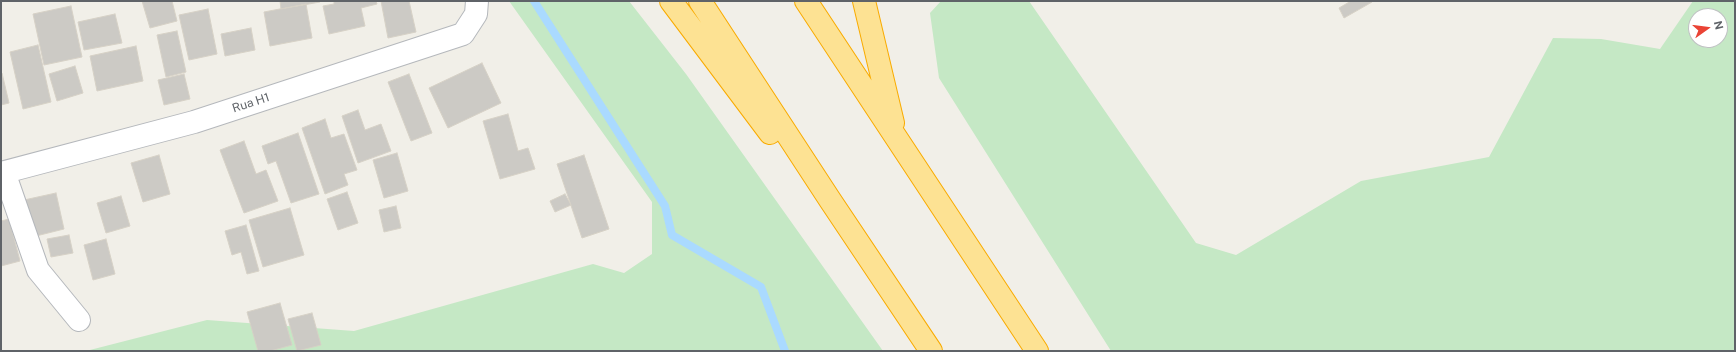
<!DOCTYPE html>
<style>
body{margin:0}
#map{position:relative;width:1736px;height:352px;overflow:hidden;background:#f1efe8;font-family:"Public Sans",sans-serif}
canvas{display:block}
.frame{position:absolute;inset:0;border:2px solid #5f6368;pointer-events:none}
.north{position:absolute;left:1688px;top:8px;width:40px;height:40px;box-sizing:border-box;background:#fff;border:1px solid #bfc1c3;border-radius:50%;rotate:76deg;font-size:11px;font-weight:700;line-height:16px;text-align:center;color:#5f6368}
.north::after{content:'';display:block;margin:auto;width:14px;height:18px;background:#ea4335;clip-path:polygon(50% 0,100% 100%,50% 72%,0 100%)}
</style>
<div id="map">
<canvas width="1736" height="352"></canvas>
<div class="frame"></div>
<div class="north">N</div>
</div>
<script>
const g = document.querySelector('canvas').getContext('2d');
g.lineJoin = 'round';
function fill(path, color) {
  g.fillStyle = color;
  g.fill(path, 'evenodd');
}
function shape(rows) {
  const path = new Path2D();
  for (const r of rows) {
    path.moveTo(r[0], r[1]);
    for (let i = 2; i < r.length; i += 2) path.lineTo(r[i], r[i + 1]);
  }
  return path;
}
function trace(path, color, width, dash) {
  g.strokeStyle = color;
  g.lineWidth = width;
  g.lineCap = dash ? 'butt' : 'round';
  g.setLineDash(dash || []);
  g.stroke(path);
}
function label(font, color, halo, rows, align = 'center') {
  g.font = font + ' "Public Sans",sans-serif';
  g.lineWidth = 3;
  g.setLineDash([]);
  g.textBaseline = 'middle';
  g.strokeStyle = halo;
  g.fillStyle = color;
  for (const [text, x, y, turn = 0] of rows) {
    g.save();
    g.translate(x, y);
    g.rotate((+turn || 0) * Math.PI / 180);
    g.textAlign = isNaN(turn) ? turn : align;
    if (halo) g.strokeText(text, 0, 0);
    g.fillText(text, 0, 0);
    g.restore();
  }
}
const green = shape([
 [509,1,629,1,686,74,883,351,86,351,207,320,354,331,593,264,624,273,652,254,652,202],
 [941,1,1029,1,1196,243,1236,255,1361,181,1489,157,1553,38,1601,39,1660,49,1693,1,1735,1,1735,351,1111,351,939,78,930,13],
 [1696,16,1720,16,1720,40,1696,40]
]);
const stream = shape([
 [534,1,665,206,672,235,761,287,785,351]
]);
const building = shape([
 [142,1,172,1,177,21,150,28,142,1],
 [280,1,320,1,320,2,281,9,280,1],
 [334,1,376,1,377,4,361,8,365,26,329,34,323,6,334,4,334,1],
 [381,1,409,1,416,32,388,38,381,1],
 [1351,1,1372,1,1372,2,1344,18,1339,8,1351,1],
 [306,4,312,38,270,46,264,12,306,4],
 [71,6,82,57,44,65,33,14,71,6],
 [208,9,217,54,189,60,179,15,208,9],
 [115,14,122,43,84,50,78,22,115,14],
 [251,28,255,50,225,56,221,34,251,28],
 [177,31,186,72,166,77,157,35,177,31],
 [38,45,51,102,23,109,10,52,38,45],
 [136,46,143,81,97,91,90,56,136,46],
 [482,63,501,103,448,128,429,88,482,63],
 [75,66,83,93,57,101,49,74,75,66],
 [1,73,2,73,9,103,1,105,1,73],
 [184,74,190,99,164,105,158,80,184,74],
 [409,74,432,133,411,141,388,82,409,74],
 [358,110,365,130,381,124,391,151,358,163,342,116,358,110],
 [508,114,518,151,528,148,535,169,500,179,483,121,508,114],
 [325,119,331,138,344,134,357,170,344,174,348,185,325,194,302,128,325,119],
 [298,133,319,194,291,203,276,161,268,164,262,146,298,133],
 [244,141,256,174,266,170,278,201,244,213,220,150,244,141],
 [397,153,408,191,384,198,373,160,397,153],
 [159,155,170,194,143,202,131,163,159,155],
 [584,155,609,229,582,238,557,164,584,155],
 [347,192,358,223,338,230,327,199,347,192],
 [56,193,64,229,32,237,24,200,56,193],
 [565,194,571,205,555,212,550,201,565,194],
 [121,196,130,226,106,233,97,203,121,196],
 [396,206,401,228,384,232,379,210,396,206],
 [290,208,304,255,263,267,249,220,290,208],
 [9,219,20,261,1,266,1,221,9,219],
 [246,225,259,271,247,274,241,252,232,255,225,231,246,225],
 [69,235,73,253,51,257,47,239,69,235],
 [106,239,115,274,93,280,84,245,106,239],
 [280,303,292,345,270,351,258,351,247,312,280,303],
 [312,313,321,345,297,351,288,319,312,313]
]);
const minor = shape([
 [4,172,38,270,79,320],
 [1,173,194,122,463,34,476,14,477,1]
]);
const highway = shape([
 [671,1,770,133],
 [700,1,830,200,931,351],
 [806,1,1037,351],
 [864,1,893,123]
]);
const streetNames = [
 ["Rua H1",251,103,-18]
];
fill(green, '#c5e8c5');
trace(stream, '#aadaff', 8);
fill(building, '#cccac5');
trace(building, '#d6d1c6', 1);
trace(minor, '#b5b8bc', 24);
trace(highway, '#f9ab00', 24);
trace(minor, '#fff', 22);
trace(highway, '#fde293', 22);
label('12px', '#5f6368', '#fff', streetNames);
</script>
